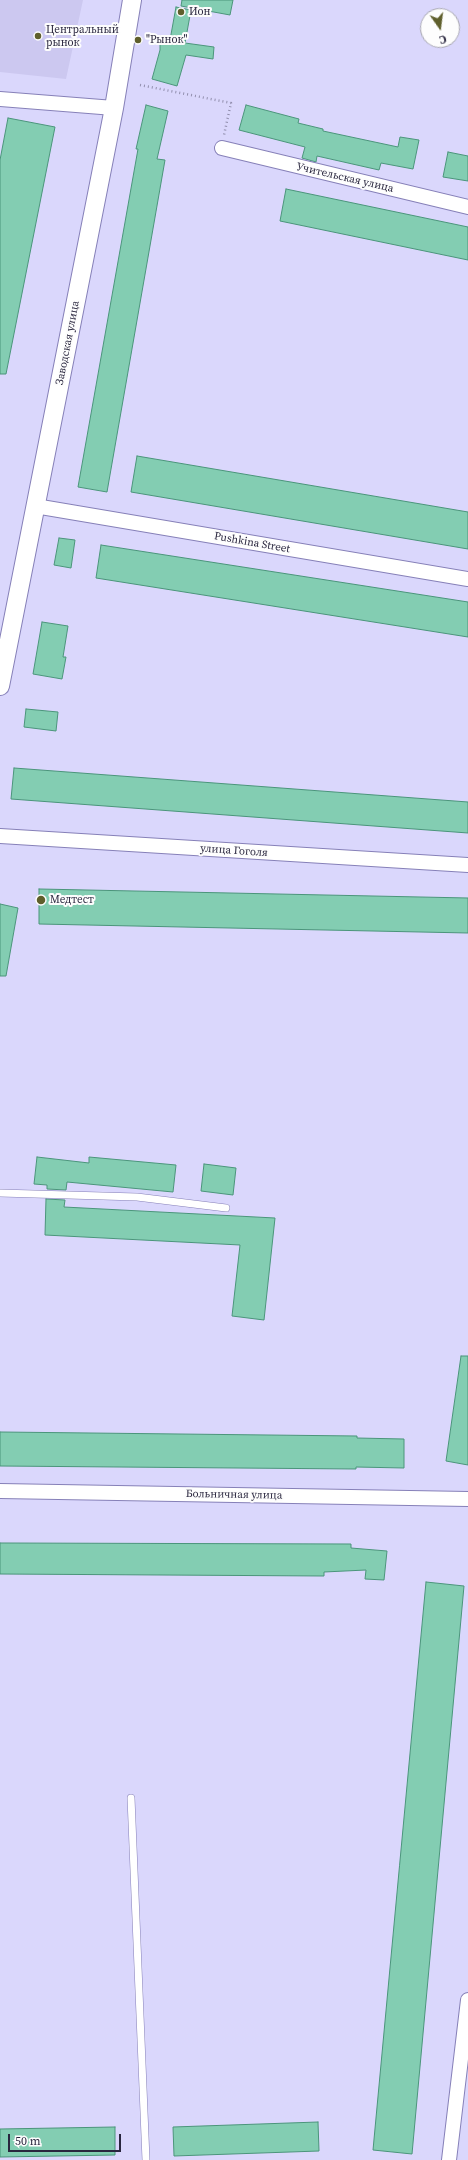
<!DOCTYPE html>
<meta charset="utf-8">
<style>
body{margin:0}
#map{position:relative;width:468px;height:2160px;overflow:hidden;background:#dad7fc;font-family:"Source Serif 4",serif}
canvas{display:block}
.north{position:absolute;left:420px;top:8px;width:40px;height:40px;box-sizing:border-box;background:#fdfdfd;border:1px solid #a8a7b1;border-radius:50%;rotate:166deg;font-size:11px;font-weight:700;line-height:16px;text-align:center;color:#29263e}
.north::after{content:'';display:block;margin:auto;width:14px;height:18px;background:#5f5f2c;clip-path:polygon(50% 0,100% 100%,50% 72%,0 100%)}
.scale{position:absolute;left:8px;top:2134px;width:113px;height:18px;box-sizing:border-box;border:2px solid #29263e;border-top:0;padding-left:5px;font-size:12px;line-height:14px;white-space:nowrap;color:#29263e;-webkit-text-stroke:3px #fdfdfd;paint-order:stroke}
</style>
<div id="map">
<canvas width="468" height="2160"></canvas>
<div class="north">С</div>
<div class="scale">50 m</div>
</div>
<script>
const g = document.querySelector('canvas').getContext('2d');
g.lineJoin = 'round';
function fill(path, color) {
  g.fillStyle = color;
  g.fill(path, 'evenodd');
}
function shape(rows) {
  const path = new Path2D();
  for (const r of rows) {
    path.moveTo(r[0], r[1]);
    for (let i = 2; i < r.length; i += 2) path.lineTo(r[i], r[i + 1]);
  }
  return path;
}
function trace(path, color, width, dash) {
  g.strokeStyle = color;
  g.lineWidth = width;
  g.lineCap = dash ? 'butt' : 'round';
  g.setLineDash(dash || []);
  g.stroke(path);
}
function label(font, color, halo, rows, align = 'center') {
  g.font = font + ' "Source Serif 4",serif';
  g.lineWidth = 4;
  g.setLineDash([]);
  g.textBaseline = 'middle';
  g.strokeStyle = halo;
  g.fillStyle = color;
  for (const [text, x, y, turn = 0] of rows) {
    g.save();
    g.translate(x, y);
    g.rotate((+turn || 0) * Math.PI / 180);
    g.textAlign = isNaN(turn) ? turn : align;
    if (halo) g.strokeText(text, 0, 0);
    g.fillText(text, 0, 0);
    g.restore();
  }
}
const built = shape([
 [0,0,83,0,66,79,0,72]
]);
const building = shape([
 [182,0,233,0,230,15,181,6,182,0],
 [176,7,191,10,185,43,214,47,213,59,186,55,177,86,152,79,160,50,160,39,170,40,176,7],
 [146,105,168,111,157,159,165,160,107,492,78,487,138,149,136,149,146,105],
 [246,105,299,119,298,123,323,129,323,131,398,147,400,137,419,140,413,169,381,163,379,170,317,156,316,162,302,158,305,147,239,130,246,105],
 [8,118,55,127,6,374,0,374,0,160,8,118],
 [448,152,468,156,468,181,443,177,448,152],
 [286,189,468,227,468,260,280,221,286,189],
 [137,456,468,512,468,549,131,492,137,456],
 [59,538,75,540,71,568,54,565,59,538],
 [101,545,468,602,468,637,96,578,101,545],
 [42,622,68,626,63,657,66,657,62,679,33,674,42,622],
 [26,709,58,712,56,731,24,727,26,709],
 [14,768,468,802,468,833,11,799,14,768],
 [39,889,468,898,468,933,39,924,39,889],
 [0,904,18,908,6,976,0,976,0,904],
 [37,1157,89,1163,89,1157,176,1165,173,1192,67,1182,66,1190,47,1189,47,1185,34,1184,37,1157],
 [204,1164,236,1168,233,1195,201,1191,204,1164],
 [46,1199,65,1200,64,1207,275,1218,264,1320,232,1316,240,1245,45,1235,46,1199],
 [461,1356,468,1356,468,1465,446,1461,461,1356],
 [0,1432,357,1436,357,1438,404,1439,404,1468,356,1467,356,1469,0,1466,0,1432],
 [0,1543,351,1544,351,1548,387,1551,384,1580,365,1579,366,1570,324,1572,324,1576,0,1574,0,1543],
 [426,1582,464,1586,412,2154,373,2150,426,1582],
 [318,2122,319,2151,174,2156,173,2127,318,2122],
 [115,2127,115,2155,0,2157,0,2129,115,2127]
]);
const path = shape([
 [140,85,231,103,224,135]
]);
const service = shape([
 [0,1193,137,1197,226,1208],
 [131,1798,146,2160]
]);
const minor = shape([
 [0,99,114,108],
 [222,148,468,207],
 [35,506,468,579],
 [0,836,468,865],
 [0,1491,468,1499],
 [449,2160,468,2000]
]);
const tertiary = shape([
 [0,686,114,108,132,0]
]);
const markers = [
 [181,12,4,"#5f5f2c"],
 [38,36,4,"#5f5f2c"],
 [138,40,4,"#5f5f2c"],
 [41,900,5,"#5f5f2c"]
];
const poiNames = [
 ["Ион",189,12],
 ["Центральный",46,30],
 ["рынок",46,43],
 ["\"Рынок\"",146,40],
 ["Медтест",50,900]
];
const streetNames = [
 ["Учительская улица",345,178,13],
 ["Заводская улица",68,343,-79],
 ["Pushkina Street",252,543,10],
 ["улица Гоголя",234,851,4],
 ["Больничная улица",234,1495,1]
];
fill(built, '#ccc8f0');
fill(building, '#83cdb2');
trace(building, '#4b957b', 1);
trace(service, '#8680b8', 8);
trace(minor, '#8680b8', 16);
trace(tertiary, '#8680b8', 20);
trace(path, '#928fae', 2.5, [1, 3]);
trace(service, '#fff', 7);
trace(minor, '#fff', 14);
trace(tertiary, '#fff', 18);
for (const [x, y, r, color] of markers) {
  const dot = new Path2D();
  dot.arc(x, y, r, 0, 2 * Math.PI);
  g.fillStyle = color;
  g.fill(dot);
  trace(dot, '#fdfdfd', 1.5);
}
label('11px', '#29263e', '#fdfdfd', poiNames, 'left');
label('11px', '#29263e', '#fdfdfd', streetNames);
</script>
